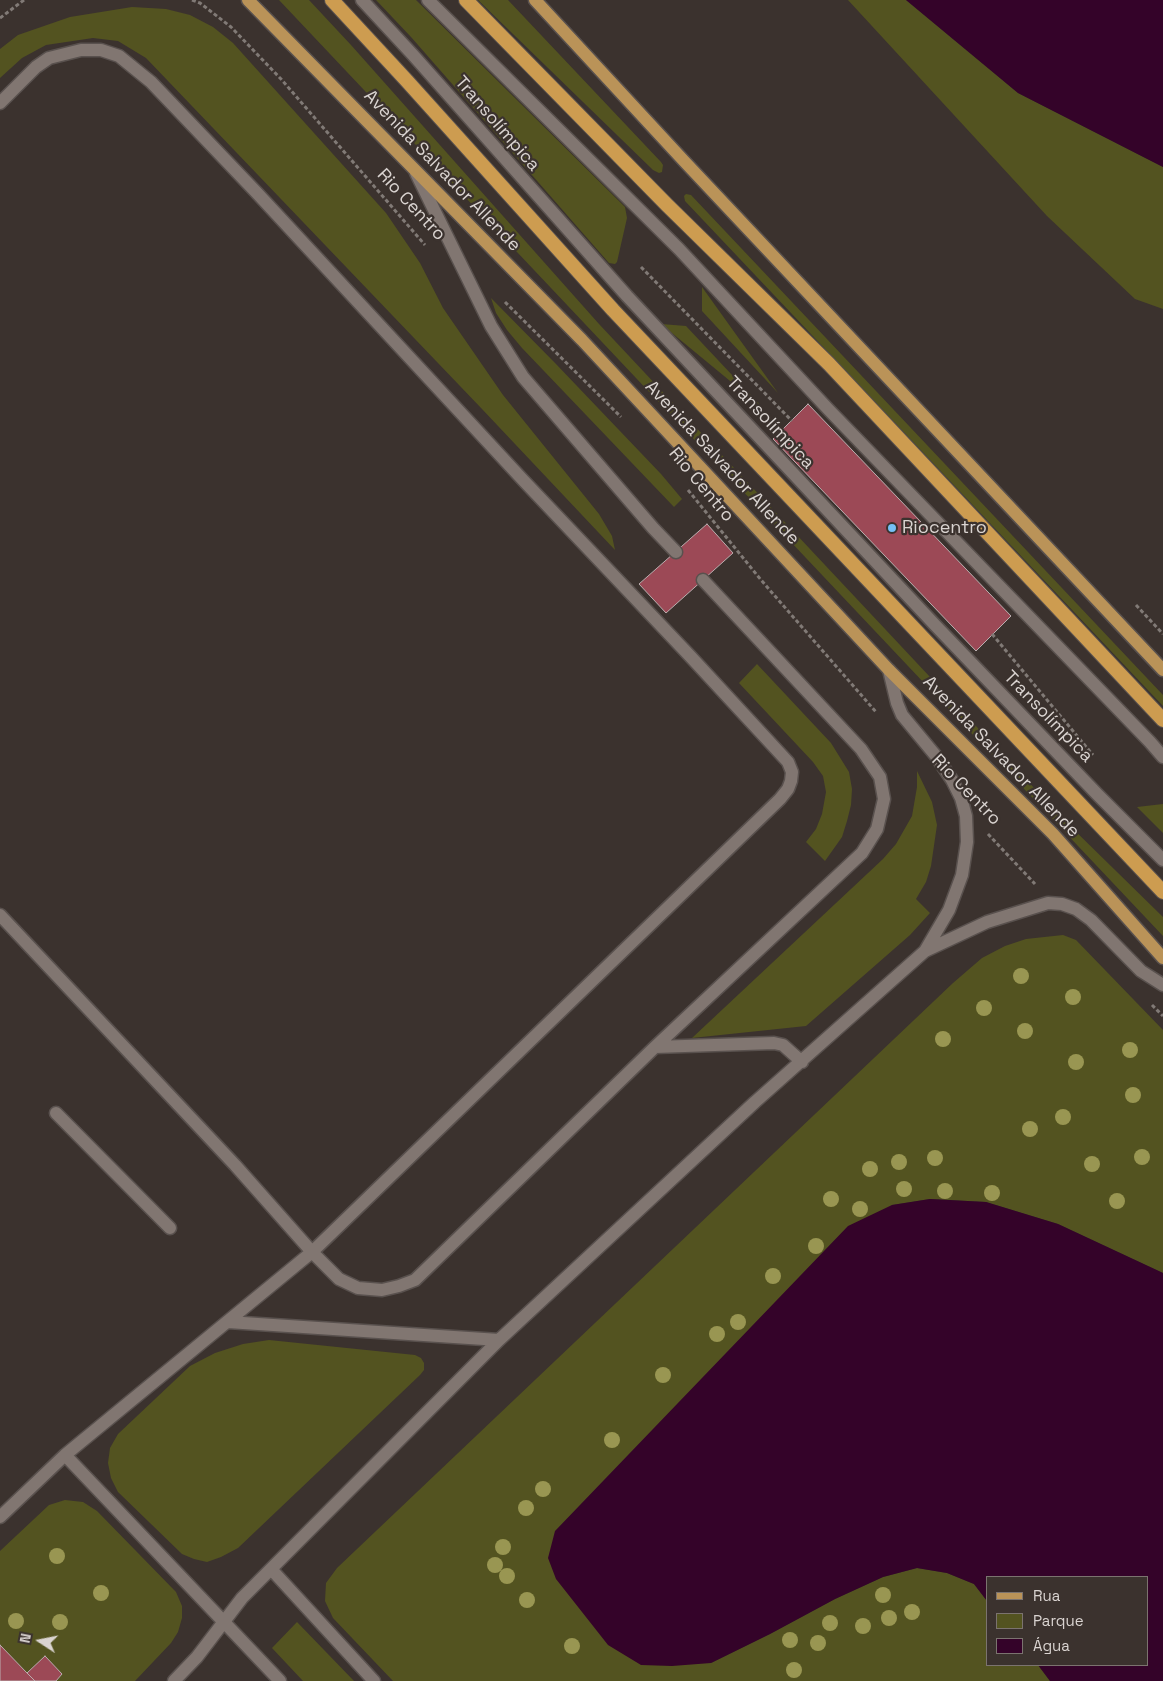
<!DOCTYPE html>
<meta charset="utf-8">
<style>
body{margin:0}
#map{position:relative;width:1163px;height:1681px;overflow:hidden;background:#3b322e;font-family:"Space Grotesk",sans-serif}
canvas{display:block}
.legend{position:absolute;left:986px;top:1576px;width:162px;height:90px;box-sizing:border-box;background:#3b322e;border:1px solid #7b736f;margin:0;padding:6px 9px;list-style:none;font-size:15px;color:#dad4d1}
.legend li{display:flex;align-items:center;gap:10px;height:25px}
.legend b{width:25px;border:1px solid #7b736f}
.north{position:absolute;left:15px;top:1616px;width:50px;height:50px;-webkit-text-stroke:4px #3b322e;paint-order:stroke;rotate:281deg;font-size:14px;font-weight:700;line-height:20px;text-align:center;color:#dad4d1}
.north::after{content:'';display:block;margin:auto;width:18px;height:22px;background:#dad4d1;clip-path:polygon(50% 0,100% 100%,50% 72%,0 100%)}
</style>
<div id="map">
<canvas width="1163" height="1681"></canvas>
<ul class="legend">
<li><b style="height:6px;background:#ba9358"></b>Rua</li>
<li><b style="height:14px;background:#535320"></b>Parque</li>
<li><b style="height:14px;background:#340329"></b>Água</li>
</ul>
<div class="north">N</div>
</div>
<script>
const g = document.querySelector('canvas').getContext('2d');
g.lineJoin = 'round';
function fill(path, color) {
  g.fillStyle = color;
  g.fill(path, 'evenodd');
}
function shape(rows) {
  const path = new Path2D();
  for (const r of rows) {
    path.moveTo(r[0], r[1]);
    for (let i = 2; i < r.length; i += 2) path.lineTo(r[i], r[i + 1]);
  }
  return path;
}
function trace(path, color, width, dash) {
  g.strokeStyle = color;
  g.lineWidth = width;
  g.lineCap = dash ? 'butt' : 'round';
  g.setLineDash(dash || []);
  g.stroke(path);
}
function label(font, color, halo, rows, align = 'center') {
  g.font = font + ' "Space Grotesk",sans-serif';
  g.lineWidth = 4.5;
  g.setLineDash([]);
  g.textBaseline = 'middle';
  g.strokeStyle = halo;
  g.fillStyle = color;
  for (const [text, x, y, turn = 0] of rows) {
    g.save();
    g.translate(x, y);
    g.rotate((+turn || 0) * Math.PI / 180);
    g.textAlign = isNaN(turn) ? turn : align;
    if (halo) g.strokeText(text, 0, 0);
    g.fillText(text, 0, 0);
    g.restore();
  }
}
const green = shape([
 [279,0,309,0,351,45,599,324,1066,822,1163,917,1163,936],
 [376,0,416,0,625,207,627,218,617,262,615,264,609,263,411,37],
 [478,0,508,0,661,162,663,165,662,172,659,173,653,170],
 [848,0,906,0,1018,93,1163,167,1163,309,1135,299,1047,216],
 [132,7,166,9,190,15,213,27,233,43,386,213,420,263,443,308,503,395,599,514,612,536,615,550,482,409,146,58,118,41,93,38,46,45,22,58,0,78,0,49,18,35,70,17],
 [686,194,691,195,1163,695,1163,706,685,201,684,196],
 [702,287,778,393,702,311],
 [491,298,556,364,661,474,682,499,674,507,522,348,507,330,496,313],
 [661,324,686,326,764,409],
 [757,664,831,743,849,772,852,789,851,805,847,821,842,837,825,861,806,842,816,829,822,814,826,792,823,776,813,762,739,683],
 [917,771,932,802,937,825,931,866,926,882,916,899,930,913,910,935,806,1026,692,1038,883,859,896,844,912,816,917,787],
 [1163,804,1163,833,1137,807],
 [1063,935,1076,940,1163,1030,1163,1273,1058,1224,986,1202,930,1199,892,1205,711,1663,770,1634,835,1599,883,1577,917,1568,947,1573,974,1584,987,1601,987,1665,1038,1665,1050,1681,393,1681,333,1618,325,1601,326,1583,337,1568,953,983,982,958,1005,946,1026,939],
 [269,1340,415,1355,421,1358,424,1363,424,1370,420,1375,238,1548,221,1557,207,1562,194,1559,182,1554,118,1492,111,1478,108,1463,110,1448,118,1434,190,1366,215,1353,243,1344],
 [65,1500,83,1502,97,1511,176,1592,182,1606,182,1618,178,1632,171,1643,135,1681,56,1681,62,1674,45,1656,27,1673,0,1645,0,1551,49,1505],
 [297,1622,354,1681,303,1681,272,1648]
]);
const water = shape([
 [906,0,1163,0,1163,167,1018,93],
 [930,1199,986,1202,1058,1224,1163,1273,1163,1681,1050,1681,1038,1665,1147,1665,1147,1577,987,1577,987,1601,974,1584,947,1573,917,1568,883,1577,835,1599,770,1634,711,1663,672,1666,641,1665,608,1645,556,1579,548,1558,555,1531,848,1226,892,1205]
]);
const building = shape([
 [808,404,1011,616,976,651,773,439,808,404],
 [707,524,733,553,666,613,639,584,707,524],
 [0,1645,27,1673,35,1681,0,1681,0,1645],
 [45,1656,62,1674,56,1681,35,1681,27,1673,45,1656]
]);
const path = shape([
 [192,0,200,3,231,27,281,79,425,245],
 [0,18,24,0],
 [641,267,792,421],
 [505,302,621,417],
 [688,490,761,580,876,712],
 [1136,605,1163,634],
 [992,634,1093,755],
 [988,834,1035,884],
 [1152,1005,1163,1016]
]);
const service = shape([
 [362,0,413,55,627,296,935,625,1097,794,1163,860],
 [428,0,679,249,828,409,1150,742,1163,757],
 [0,103,36,67,49,58,81,50,101,50,119,56,151,82,257,193,523,480,690,656,788,762,792,772,791,781,788,789,780,799,312,1252,65,1455,0,1517],
 [416,173,491,326,523,377,653,528,676,552],
 [889,670,897,703,902,715,936,756,952,780,961,798,966,816,967,842,962,875,949,910,925,951],
 [0,915,235,1165,312,1252,339,1279,358,1288,382,1290,399,1286,415,1280,655,1047,862,853,877,829,884,799,880,777,861,749,703,580],
 [655,1047,774,1043,783,1045,802,1062],
 [56,1113,170,1228],
 [228,1322,499,1340],
 [65,1455,280,1681],
 [271,1569,374,1681],
 [174,1681,197,1657,242,1598,499,1340,755,1102,925,951,987,922,1048,903,1062,904,1076,909,1091,920,1141,971,1163,985]
]);
const primary = shape([
 [248,0,582,340,889,670,1053,834,1163,958],
 [535,0,684,161,1163,670]
]);
const trunk = shape([
 [332,0,407,81,613,310,1163,892],
 [466,0,667,205,829,364,1163,720]
]);
const trees = [
 [1021,976],
 [1073,997],
 [984,1008],
 [1025,1031],
 [943,1039],
 [1130,1050],
 [1076,1062],
 [1133,1095],
 [1063,1117],
 [1030,1129],
 [1142,1157],
 [935,1158],
 [899,1162],
 [1092,1164],
 [870,1169],
 [904,1189],
 [945,1191],
 [992,1193],
 [831,1199],
 [1117,1201],
 [860,1209],
 [816,1246],
 [773,1276],
 [738,1322],
 [717,1334],
 [663,1375],
 [612,1440],
 [543,1489],
 [526,1508],
 [503,1547],
 [57,1556],
 [495,1565],
 [507,1576],
 [101,1593],
 [883,1595],
 [527,1600],
 [912,1612],
 [889,1618],
 [16,1621],
 [60,1622],
 [830,1623],
 [863,1626],
 [790,1640],
 [818,1643],
 [572,1646],
 [794,1670]
];
const markers = [
 [892,528,5,"#75c0f6"]
];
const streetNames = [
 ["Transolímpica",497,124,49],
 ["Avenida Salvador Allende",442,171,46],
 ["Rio Centro",411,205,47],
 ["Transolímpica",770,423,47],
 ["Avenida Salvador Allende",722,463,47],
 ["Rio Centro",701,485,50],
 ["Transolímpica",1048,717,46],
 ["Avenida Salvador Allende",1001,757,46],
 ["Rio Centro",966,790,46]
];
const poiNames = [
 ["Riocentro",902,528]
];
fill(green, '#535320');
fill(water, '#340329');
fill(building, '#9c4956');
trace(building, '#bbaeaf', 1);
trace(service, '#59514e', 15);
trace(primary, '#59514e', 15);
trace(trunk, '#59514e', 16);
trace(path, '#817a76', 3, [4, 2.5]);
trace(service, '#817671', 12);
trace(primary, '#ba9358', 12);
trace(trunk, '#cd9c50', 14);
g.fillStyle = '#999652';
for (const [x, y] of trees) {
  g.beginPath();
  g.arc(x, y, 8, 0, 2 * Math.PI);
  g.fill();
}
for (const [x, y, r, color] of markers) {
  const dot = new Path2D();
  dot.arc(x, y, r, 0, 2 * Math.PI);
  g.fillStyle = color;
  g.fill(dot);
  trace(dot, '#3b322e', 2);
}
label('18px', '#dad4d1', '#3b322e', streetNames);
label('18px', '#dad4d1', '#3b322e', poiNames, 'left');
</script>
